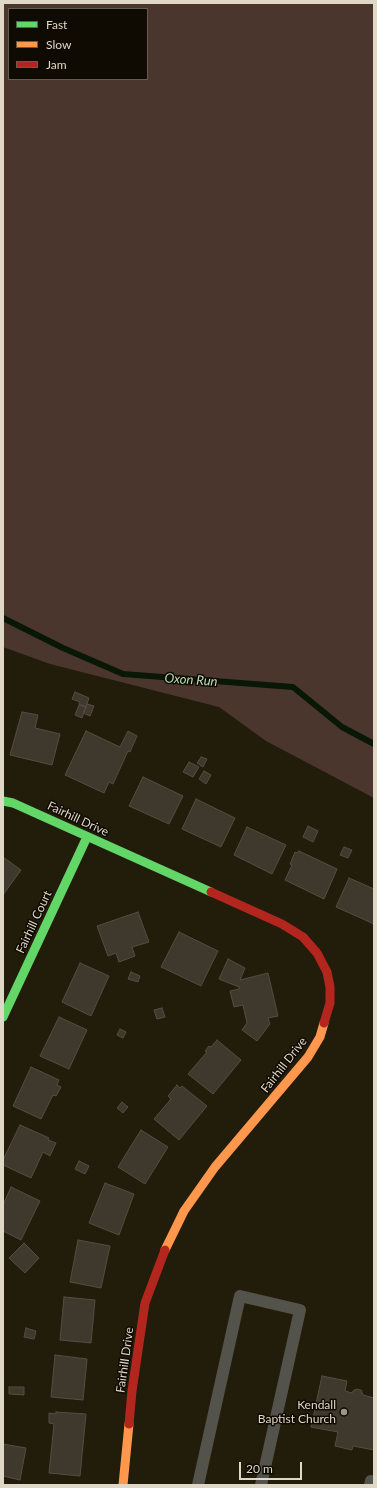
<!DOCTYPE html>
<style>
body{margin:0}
#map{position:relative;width:377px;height:1488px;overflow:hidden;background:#221c0b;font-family:Lato,sans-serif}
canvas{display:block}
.frame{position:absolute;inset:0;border:4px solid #dfd8c7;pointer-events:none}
.legend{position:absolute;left:8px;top:8px;width:140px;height:72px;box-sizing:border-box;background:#0f0a02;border:1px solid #625c51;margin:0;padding:5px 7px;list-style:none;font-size:12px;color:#dfd8c7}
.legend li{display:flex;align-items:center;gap:8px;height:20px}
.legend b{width:20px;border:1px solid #625c51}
.scale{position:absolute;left:239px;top:1462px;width:63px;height:18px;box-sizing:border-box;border:2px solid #dfd8c7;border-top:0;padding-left:5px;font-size:12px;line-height:14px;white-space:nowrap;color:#dfd8c7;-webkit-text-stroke:3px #0f0a02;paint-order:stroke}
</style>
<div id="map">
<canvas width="377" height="1488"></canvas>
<div class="frame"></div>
<ul class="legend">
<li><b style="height:5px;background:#63d668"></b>Fast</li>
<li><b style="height:5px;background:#ff974d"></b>Slow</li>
<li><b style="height:5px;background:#b3261e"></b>Jam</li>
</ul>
<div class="scale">20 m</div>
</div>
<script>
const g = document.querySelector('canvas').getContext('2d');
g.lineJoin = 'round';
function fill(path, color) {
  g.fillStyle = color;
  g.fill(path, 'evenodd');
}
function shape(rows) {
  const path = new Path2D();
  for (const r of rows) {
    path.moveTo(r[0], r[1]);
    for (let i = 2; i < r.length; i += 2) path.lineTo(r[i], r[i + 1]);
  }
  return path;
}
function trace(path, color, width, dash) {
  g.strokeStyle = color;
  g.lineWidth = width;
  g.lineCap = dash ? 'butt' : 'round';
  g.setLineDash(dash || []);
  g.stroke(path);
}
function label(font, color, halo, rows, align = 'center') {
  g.font = font + ' Lato,sans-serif';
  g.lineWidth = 3;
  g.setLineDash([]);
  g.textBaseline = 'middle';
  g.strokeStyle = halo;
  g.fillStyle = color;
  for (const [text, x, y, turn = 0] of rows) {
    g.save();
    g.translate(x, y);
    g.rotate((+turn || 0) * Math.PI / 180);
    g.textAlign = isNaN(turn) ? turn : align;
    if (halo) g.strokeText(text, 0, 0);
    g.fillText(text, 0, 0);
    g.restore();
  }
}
const green = shape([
 [3,3,374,3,374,798,266,741,219,707,50,664,3,647],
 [9,9,147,9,147,79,9,79]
]);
const stream = shape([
 [3,618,63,648,123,674,293,687,342,727,374,744]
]);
const building = shape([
 [75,692,89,698,86,707,79,704,80,702,72,699,75,692],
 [87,704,94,706,90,716,83,713,87,704],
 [79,705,86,707,82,718,75,715,79,705],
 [22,712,38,715,35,728,60,734,52,765,10,755,22,712],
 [86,731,120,747,128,731,137,736,130,752,128,751,113,784,109,782,104,793,65,775,86,731],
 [201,757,207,759,203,767,197,763,201,757],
 [189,762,199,767,193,777,183,772,189,762],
 [204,771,211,775,206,784,199,779,204,771],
 [143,777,183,796,169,824,129,806,143,777],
 [196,799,235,818,221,847,182,829,196,799],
 [308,826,318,831,313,842,303,837,308,826],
 [247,827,286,845,272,874,234,855,247,827],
 [344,847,352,850,348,858,340,855,344,847],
 [299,851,337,869,324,899,285,880,292,865,290,864,295,852,298,853,299,851],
 [3,857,21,870,3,895,3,857],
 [349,878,374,889,374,924,336,907,349,878],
 [138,912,149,942,132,947,135,956,119,962,116,953,108,956,97,926,138,912],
 [179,932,218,951,201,986,161,967,179,932],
 [228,959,245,968,240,980,268,973,278,1016,268,1018,270,1024,257,1041,242,1030,247,1023,243,1005,234,1007,230,991,239,989,239,987,219,979,228,959],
 [80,963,109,976,91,1016,62,1002,80,963],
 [131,972,140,976,138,982,128,979,131,972],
 [162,1008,165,1017,157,1019,154,1010,162,1008],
 [59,1017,87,1030,69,1069,40,1056,59,1017],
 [120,1029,126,1032,123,1038,117,1035,120,1029],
 [217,1040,241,1060,213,1094,188,1074,207,1052,205,1051,209,1046,211,1047,217,1040],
 [31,1067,59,1080,57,1085,61,1087,56,1096,53,1095,41,1119,13,1106,31,1067],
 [177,1085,180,1088,182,1086,207,1106,179,1140,154,1119,171,1099,168,1096,177,1085],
 [122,1102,128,1107,123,1113,117,1108,122,1102],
 [20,1125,49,1138,48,1140,56,1143,50,1156,43,1152,31,1178,3,1165,3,1160,20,1125],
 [141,1130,168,1147,145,1184,118,1167,141,1130],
 [79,1161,89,1166,85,1174,75,1169,79,1161],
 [105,1183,134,1194,119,1235,89,1223,105,1183],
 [11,1187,40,1201,21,1240,3,1231,3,1205,11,1187],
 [78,1240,110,1246,101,1288,70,1282,78,1240],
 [24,1243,39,1258,25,1273,9,1258,24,1243],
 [64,1297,95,1300,91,1343,60,1340,64,1297],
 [26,1328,36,1331,34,1339,24,1337,26,1328],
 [55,1355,87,1359,83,1400,51,1397,55,1355],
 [322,1376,347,1381,345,1391,352,1393,353,1391,356,1389,361,1390,363,1395,374,1398,374,1450,353,1446,352,1450,335,1446,338,1432,311,1427,322,1376],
 [9,1387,24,1387,24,1395,9,1394,9,1387],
 [56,1412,86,1414,80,1476,49,1473,54,1424,49,1423,49,1413,56,1414,56,1412],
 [3,1444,26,1448,20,1480,3,1476,3,1444]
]);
const lane = shape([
 [198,1485,240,1296,300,1310,261,1485],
 [370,1485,371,1481,374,1482]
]);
const fast = shape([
 [3,801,13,803,211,892],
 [3,1017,87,837]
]);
const slow = shape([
 [165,1250,184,1211,215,1167,308,1057,320,1037,324,1023],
 [123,1485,129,1424]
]);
const jam = shape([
 [211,892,282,924,303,937,317,953,327,972,330,987,330,1003,324,1023],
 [129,1424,132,1391,145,1303,165,1250]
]);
const markers = [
 [344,1412,4,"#9d9685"]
];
const streetNames = [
 ["Fairhill Drive",78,819,25],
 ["Fairhill Court",34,922,-65],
 ["Fairhill Drive",284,1065,-52],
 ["Fairhill Drive",125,1360,-82]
];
const poiNames = [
 ["Kendall",336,1405],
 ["Baptist Church",336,1419]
];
const waterNames = [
 ["Oxon Run",191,680,4]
];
fill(green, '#4b362e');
trace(stream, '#091706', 6);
fill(building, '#3f382c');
trace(building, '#554d41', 1);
trace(lane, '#53534c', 12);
trace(fast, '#63d668', 9);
trace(slow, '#ff974d', 9);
trace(jam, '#b3261e', 9);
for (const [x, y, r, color] of markers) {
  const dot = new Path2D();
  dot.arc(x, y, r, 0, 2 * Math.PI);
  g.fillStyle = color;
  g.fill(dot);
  trace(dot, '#0f0a02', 1.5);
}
label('12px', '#dfd8c7', '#0f0a02', streetNames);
label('12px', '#dfd8c7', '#0f0a02', poiNames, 'right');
label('italic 13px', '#b8deb3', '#0f0a02', waterNames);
</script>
